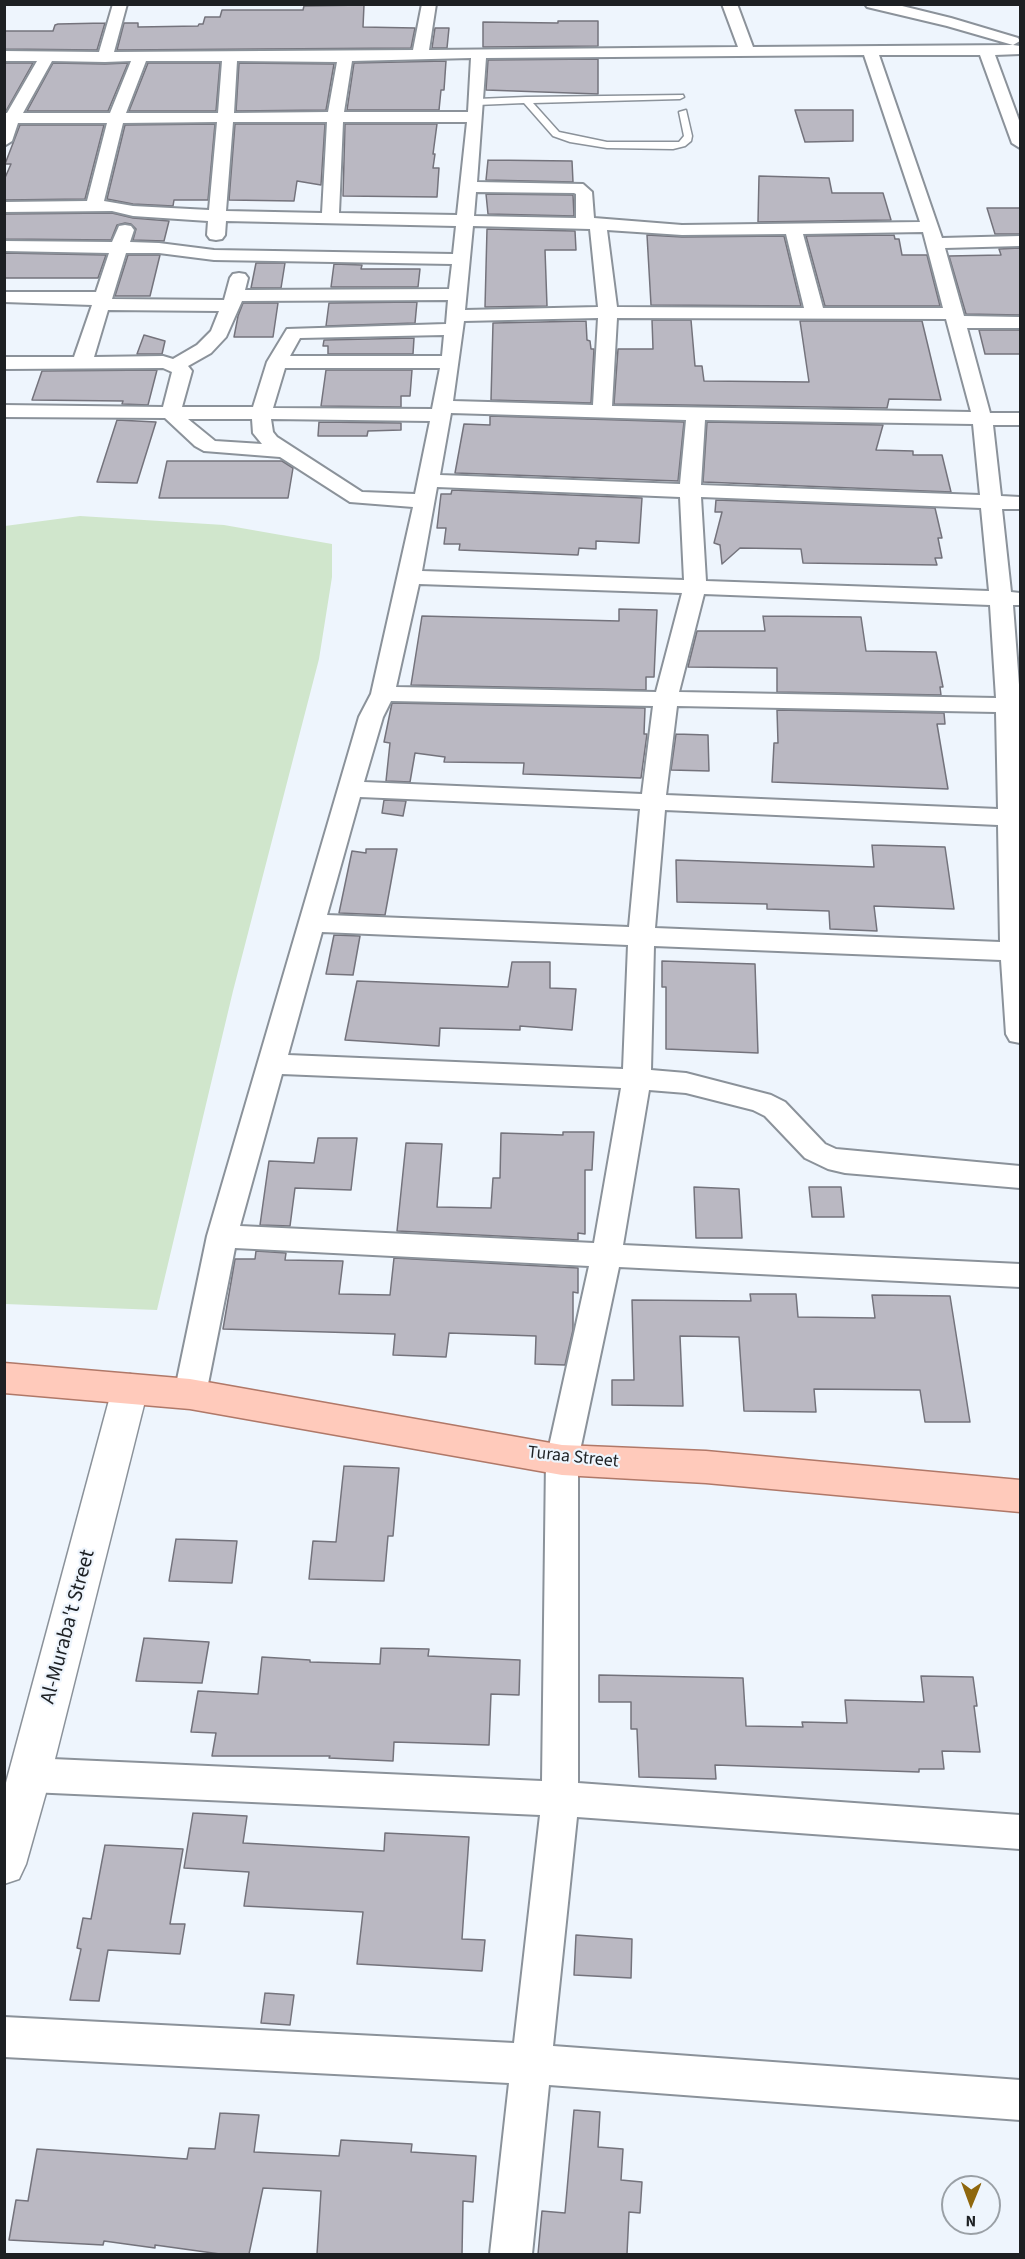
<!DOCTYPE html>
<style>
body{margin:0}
#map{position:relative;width:1025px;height:2259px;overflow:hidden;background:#eef5fd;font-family:"Source Sans 3",sans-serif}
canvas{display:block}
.frame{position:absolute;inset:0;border:6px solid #1d2023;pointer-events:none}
.north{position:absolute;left:941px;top:2175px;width:60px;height:60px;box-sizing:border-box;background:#eef5fd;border:2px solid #9aa0a6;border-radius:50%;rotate:181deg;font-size:16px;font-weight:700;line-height:24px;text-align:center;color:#1d2023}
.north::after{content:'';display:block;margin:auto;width:21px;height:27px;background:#8f670d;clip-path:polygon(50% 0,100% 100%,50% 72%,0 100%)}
</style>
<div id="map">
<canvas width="1025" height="2259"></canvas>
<div class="frame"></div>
<div class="north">N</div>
</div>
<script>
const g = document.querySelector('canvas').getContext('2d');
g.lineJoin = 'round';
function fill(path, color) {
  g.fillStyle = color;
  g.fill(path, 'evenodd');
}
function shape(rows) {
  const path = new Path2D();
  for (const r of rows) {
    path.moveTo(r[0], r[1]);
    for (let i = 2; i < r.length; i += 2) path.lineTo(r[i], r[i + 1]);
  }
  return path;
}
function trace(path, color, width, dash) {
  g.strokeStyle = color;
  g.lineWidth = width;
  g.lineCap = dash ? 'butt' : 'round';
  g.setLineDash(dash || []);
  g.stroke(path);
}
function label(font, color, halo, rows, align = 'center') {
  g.font = font + ' "Source Sans 3",sans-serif';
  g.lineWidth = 4.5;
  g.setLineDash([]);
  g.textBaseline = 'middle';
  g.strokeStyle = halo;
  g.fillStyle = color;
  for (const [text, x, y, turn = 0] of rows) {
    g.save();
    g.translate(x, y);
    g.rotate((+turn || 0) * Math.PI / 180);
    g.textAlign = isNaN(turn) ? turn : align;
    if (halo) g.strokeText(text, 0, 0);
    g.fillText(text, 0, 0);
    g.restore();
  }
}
const green = shape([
 [80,516,224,525,332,544,332,577,319,659,233,991,157,1310,5,1304,5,526]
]);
const building = shape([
 [364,5,363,27,415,28,411,48,117,50,124,23,138,23,138,27,198,26,199,24,203,24,205,17,220,17,222,10,303,10,304,6,364,5],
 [558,21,598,21,598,46,483,47,483,22,558,23,558,21],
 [105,23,97,50,4,49,4,31,53,31,55,25,58,24,105,23],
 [435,28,449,28,447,48,432,48,435,28],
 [598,59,598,94,486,90,488,60,598,59],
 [446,61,444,90,441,90,439,110,347,110,354,63,446,61],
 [4,63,33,63,6,111,4,111,4,63],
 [53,63,105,64,128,63,108,111,27,111,53,63],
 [148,63,220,63,216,111,129,111,148,63],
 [239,63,334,64,326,110,236,111,239,63],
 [795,110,853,110,853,141,805,142,795,110],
 [215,124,208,200,174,200,173,206,133,204,107,199,125,125,215,124],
 [235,124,325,124,321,185,297,181,294,201,229,200,235,124],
 [345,124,437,124,433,154,435,154,433,168,439,168,437,197,343,196,345,124],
 [20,125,104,125,85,199,4,200,4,180,11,164,5,164,20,125],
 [488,160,572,161,573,182,486,180,488,160],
 [759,176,829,178,832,193,883,193,891,220,758,222,759,176],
 [486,194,573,195,574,216,488,214,486,194],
 [987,208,1020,208,1020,234,995,234,987,208],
 [112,213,133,218,169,221,164,241,133,240,136,229,131,224,125,223,117,225,111,240,4,239,4,214,112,213],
 [487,229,575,231,576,250,545,250,547,306,485,307,487,229],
 [647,235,682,237,784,236,801,306,651,305,647,235],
 [894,235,895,239,899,239,902,255,927,255,940,306,825,306,806,236,894,235],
 [1020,248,1020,315,966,314,949,256,1001,255,999,249,1020,248],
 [4,253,106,255,98,278,4,278,4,253],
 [128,255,160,255,150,296,115,296,128,255],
 [256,263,285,263,281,288,251,288,256,263],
 [334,264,362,265,361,269,420,269,418,287,331,287,334,264],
 [417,302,415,323,326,326,329,303,417,302],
 [243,303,278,303,273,337,234,337,238,316,243,303],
 [652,320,691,320,695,366,702,366,704,381,809,382,800,321,922,321,941,400,889,399,887,408,614,404,618,349,653,349,652,320],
 [586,321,587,340,590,341,591,349,594,349,591,403,491,400,493,323,586,321],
 [979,330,1020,330,1020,354,985,354,979,330],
 [144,335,165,341,162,354,137,354,144,335],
 [414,338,413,354,328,354,328,346,323,346,324,340,414,338],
 [157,370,148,405,122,404,123,401,32,400,42,371,157,370],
 [326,370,412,370,410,396,401,396,401,407,321,406,326,370],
 [490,416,684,422,678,481,455,473,464,424,490,425,490,416],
 [117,420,156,422,137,483,97,482,117,420],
 [319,422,401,423,401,430,368,431,367,436,318,436,319,422],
 [707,422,883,425,876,450,913,451,913,455,942,455,951,492,703,482,707,422],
 [167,461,282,461,293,468,288,498,159,498,167,461],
 [452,490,642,498,639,543,596,541,596,549,579,548,578,555,459,550,460,544,444,544,446,528,437,528,441,494,451,494,452,490],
 [716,500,935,508,942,538,938,538,942,558,935,558,937,565,803,563,801,549,740,548,722,564,720,545,714,543,722,512,715,512,716,500],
 [619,609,657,610,654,677,646,677,646,690,411,685,422,616,619,621,619,609],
 [763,616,861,617,866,651,936,652,943,687,940,687,941,695,777,692,777,668,688,667,697,631,765,631,763,616],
 [392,703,645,708,644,734,647,734,641,778,523,774,524,763,444,762,445,757,415,753,410,782,386,781,390,743,384,742,392,703],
 [777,710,944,713,945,724,937,724,948,789,772,782,774,743,778,743,777,710],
 [676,734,708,735,709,771,671,770,676,734],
 [384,800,406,801,403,816,382,813,384,800],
 [872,845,945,847,954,909,874,906,877,931,830,929,829,911,767,909,767,904,677,902,676,860,874,867,872,845],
 [366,849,397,849,385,915,339,913,352,851,366,853,366,849],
 [334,935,360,936,353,975,326,974,334,935],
 [662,961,755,964,758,1053,666,1049,666,987,662,987,662,961],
 [512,962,550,962,550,988,576,989,572,1030,520,1026,520,1030,440,1028,439,1046,345,1040,357,981,508,987,512,962],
 [563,1132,594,1132,592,1170,585,1170,585,1234,578,1233,578,1240,397,1231,406,1143,442,1144,437,1207,491,1208,493,1178,500,1178,501,1133,563,1135,563,1132],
 [318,1138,357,1138,351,1190,295,1188,290,1226,260,1225,269,1161,314,1163,318,1138],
 [694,1187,739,1189,742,1238,696,1238,694,1187],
 [809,1187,841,1187,844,1217,812,1217,809,1187],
 [256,1251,286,1253,285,1260,343,1261,339,1294,390,1295,394,1258,578,1268,578,1293,573,1292,573,1330,565,1365,535,1364,536,1336,449,1333,446,1357,393,1355,395,1334,223,1329,235,1259,255,1259,256,1251],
 [750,1294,796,1294,798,1317,875,1318,872,1295,950,1296,970,1422,925,1422,920,1390,814,1389,816,1412,744,1411,739,1337,680,1336,683,1406,612,1405,612,1380,634,1380,632,1300,751,1301,750,1294],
 [344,1466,399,1468,393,1536,388,1536,384,1581,309,1579,313,1541,336,1542,344,1466],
 [176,1539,237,1541,232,1583,169,1581,176,1539],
 [144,1638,209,1642,202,1683,136,1681,144,1638],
 [381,1648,429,1649,428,1656,520,1660,519,1695,491,1694,489,1745,394,1742,393,1761,329,1758,330,1756,212,1756,216,1733,191,1732,198,1691,258,1694,262,1657,310,1660,310,1662,380,1664,381,1648],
 [599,1675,743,1678,746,1726,803,1727,802,1722,847,1723,845,1700,924,1702,921,1676,973,1677,977,1706,974,1706,980,1752,942,1751,944,1769,919,1769,919,1772,715,1765,716,1779,639,1777,637,1729,631,1729,631,1702,599,1702,599,1675],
 [193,1813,247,1816,243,1843,384,1851,385,1833,469,1837,462,1939,485,1940,482,1971,357,1964,363,1912,244,1906,249,1872,184,1868,193,1813],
 [105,1845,183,1849,170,1924,185,1924,180,1954,108,1950,99,2001,70,2000,81,1949,77,1948,83,1918,91,1919,105,1845],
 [576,1935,632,1939,631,1978,574,1975,576,1935],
 [265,1993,294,1995,290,2025,261,2023,265,1993],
 [574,2110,600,2112,598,2147,623,2149,621,2180,642,2182,640,2213,629,2212,627,2254,538,2254,542,2211,565,2213,574,2110],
 [220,2113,259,2115,254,2152,339,2156,341,2140,412,2144,411,2152,476,2156,473,2202,463,2201,462,2254,317,2254,321,2191,263,2188,249,2254,220,2254,155,2245,155,2248,104,2241,103,2245,9,2240,16,2200,28,2201,37,2149,187,2159,189,2148,215,2149,220,2113]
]);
const service = shape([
 [683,95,684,97,680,99,533,103,559,132,607,142,679,142,684,136,679,112,686,110,692,136,691,141,685,146,673,149,607,148,570,142,553,136,524,103,477,105,473,102,477,99,526,97,683,95]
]);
const minor = shape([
 [113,4,127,4,114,52,413,50,422,4,436,4,429,50,738,47,722,4,737,4,753,47,1013,45,947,26,867,7,865,4,894,4,951,18,1018,38,1020,41,1013,45,1020,46,1020,54,995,55,1020,123,1020,148,1012,143,980,55,879,55,942,238,1020,236,1020,246,945,248,964,316,1020,317,1020,328,967,328,990,413,1020,413,1020,425,993,425,1001,496,1020,497,1020,509,1002,509,1011,592,1020,593,1020,605,1013,605,1020,698,1020,1043,1010,1041,1006,1034,1001,960,654,946,651,1070,686,1073,771,1095,785,1102,825,1144,836,1149,1020,1166,1020,1188,845,1173,828,1169,805,1158,765,1116,753,1110,686,1093,649,1090,623,1245,1020,1264,1020,1287,619,1267,578,1460,578,1783,1020,1815,1020,1849,577,1817,553,2046,1020,2080,1020,2120,549,2085,532,2254,490,2254,509,2083,4,2057,4,2017,514,2043,540,1815,30,1792,17,1787,12,1775,17,1763,30,1758,542,1781,546,1460,589,1266,235,1248,206,1394,201,1403,190,1407,179,1403,174,1394,207,1236,359,717,371,694,413,507,350,502,280,457,204,451,195,446,165,418,4,417,4,405,163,407,172,372,163,368,4,369,4,357,74,357,92,305,4,302,4,292,96,292,109,253,4,251,4,241,112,242,119,226,125,225,131,226,134,230,130,242,159,243,214,250,453,254,456,226,226,221,225,235,222,239,216,240,210,239,207,235,208,221,133,216,112,211,4,212,4,202,87,201,107,123,18,123,12,141,4,146,4,113,7,113,37,61,4,61,4,51,99,52,113,4],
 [864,55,920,222,682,225,594,218,592,192,583,184,477,182,486,58,864,55],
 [471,58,468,112,344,112,352,61,471,58],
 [52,61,105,62,131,61,110,113,23,113,52,61],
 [146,61,222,61,218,113,126,113,146,61],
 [237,61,337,62,328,112,234,113,237,61],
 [217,122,209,210,133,206,104,201,123,123,217,122],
 [233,122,327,122,322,213,226,211,233,122],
 [343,122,467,122,457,215,339,213,343,122],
 [476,192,574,193,576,194,576,218,474,216,476,192],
 [473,226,590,229,598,307,465,310,473,226],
 [607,230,682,235,786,234,804,308,617,307,607,230],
 [923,232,943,308,823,308,803,234,923,232],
 [126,253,159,253,214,260,452,264,449,289,245,290,248,278,245,274,239,273,233,274,230,278,224,300,112,299,126,253],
 [448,300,446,324,287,329,267,362,253,407,182,407,192,371,188,366,211,353,226,337,242,301,448,300],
 [108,310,219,311,211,331,197,345,173,359,163,356,94,357,108,310],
 [598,318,593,405,453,401,464,321,598,318],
 [617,318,946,319,971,412,612,406,617,318],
 [444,335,442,356,290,356,300,338,444,335],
 [285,368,440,368,432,409,273,408,285,368],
 [451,413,686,420,680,484,440,475,451,413],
 [188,419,252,419,253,433,262,444,215,441,188,419],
 [271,419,430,421,415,494,362,492,277,437,273,432,271,419],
 [705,420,973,424,980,495,701,485,705,420],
 [437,487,680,497,684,580,422,571,437,487],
 [701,497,981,508,989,591,706,581,701,497],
 [419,584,682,593,656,692,396,687,419,584],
 [704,594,990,605,996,698,679,692,704,594],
 [391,701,653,706,642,794,364,782,383,717,391,701],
 [677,706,996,712,998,809,666,795,677,706],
 [360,797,640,809,629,927,327,915,360,797],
 [665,810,998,825,1000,942,655,928,665,810],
 [322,932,628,945,623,1069,288,1055,322,932],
 [282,1074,621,1088,594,1243,240,1226,282,1074]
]);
const tertiary = shape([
 [130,1374,143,1379,148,1389,51,1775,26,1864,19,1879,4,1884,4,1790,112,1389,117,1379,130,1374]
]);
const primary = shape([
 [4,1363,190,1379,562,1445,706,1451,1020,1480,1020,1512,706,1483,562,1475,190,1409,4,1393,4,1363]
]);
const streetNames = [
 ["Turaa Street",573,1458,6]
];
const nearStreetnames = [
 ["Al-Muraba't Street",69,1627,-75]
];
fill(green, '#d0e6cc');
fill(building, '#bab8c2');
trace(building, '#74737c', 1.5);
trace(service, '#8b929a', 3);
trace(minor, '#8b929a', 4);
trace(tertiary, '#8b929a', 3);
trace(primary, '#b07868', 3);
fill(service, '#fff');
fill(minor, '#fff');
fill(tertiary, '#fff');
fill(primary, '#ffcabb');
label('18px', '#1d2023', '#eef5fd', streetNames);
label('21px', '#1d2023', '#eef5fd', nearStreetnames);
</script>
